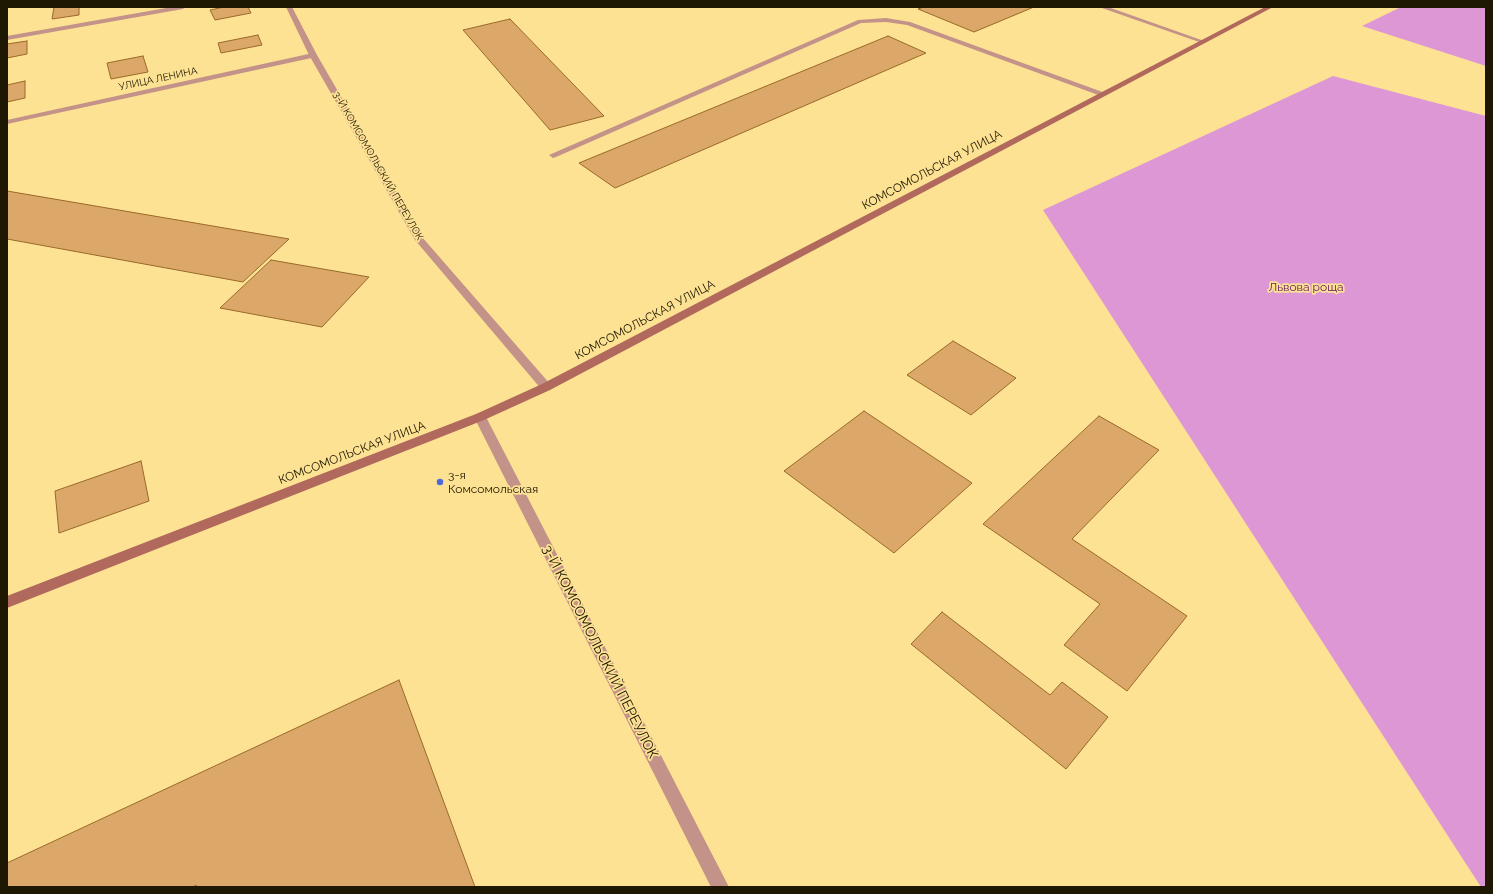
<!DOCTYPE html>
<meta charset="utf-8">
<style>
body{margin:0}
#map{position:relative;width:1493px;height:894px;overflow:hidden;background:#fde294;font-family:Raleway,sans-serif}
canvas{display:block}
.frame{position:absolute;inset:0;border:8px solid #1e1701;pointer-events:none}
</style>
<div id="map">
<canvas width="1493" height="894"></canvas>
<div class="frame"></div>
</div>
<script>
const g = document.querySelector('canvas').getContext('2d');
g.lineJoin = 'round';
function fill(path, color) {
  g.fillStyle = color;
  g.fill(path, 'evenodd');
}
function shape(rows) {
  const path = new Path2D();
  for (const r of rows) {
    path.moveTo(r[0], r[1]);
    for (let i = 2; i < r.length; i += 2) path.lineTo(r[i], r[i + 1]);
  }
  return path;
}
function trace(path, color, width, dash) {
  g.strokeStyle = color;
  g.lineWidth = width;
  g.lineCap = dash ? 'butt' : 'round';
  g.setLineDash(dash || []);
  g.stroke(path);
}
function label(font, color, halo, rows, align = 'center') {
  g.font = font + ' Raleway,sans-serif';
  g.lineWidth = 3.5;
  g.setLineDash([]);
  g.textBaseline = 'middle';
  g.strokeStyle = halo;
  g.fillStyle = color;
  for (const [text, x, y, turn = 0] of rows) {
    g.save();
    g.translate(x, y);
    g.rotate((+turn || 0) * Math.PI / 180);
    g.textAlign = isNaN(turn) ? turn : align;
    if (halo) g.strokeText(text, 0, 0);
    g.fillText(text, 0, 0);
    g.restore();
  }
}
const green = shape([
 [1401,7,1486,7,1486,66,1362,26],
 [1333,76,1486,116,1486,887,1481,887,1043,210]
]);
const building = shape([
 [54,7,79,7,79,15,52,19,54,7],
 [224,7,248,7,251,13,215,20,210,10,224,7],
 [924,7,1034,7,974,32,918,9,924,7],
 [510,19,604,116,550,130,463,30,510,19],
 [258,35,262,45,221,53,218,43,258,35],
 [888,36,926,53,615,188,579,163,888,36],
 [27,41,27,54,7,58,7,44,27,41],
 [143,56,148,72,111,79,107,63,143,56],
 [25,81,25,98,7,102,7,85,25,81],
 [7,191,289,239,243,282,7,239,7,191],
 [271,260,369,277,322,327,220,308,271,260],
 [953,341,1016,378,971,415,907,375,953,341],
 [864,411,972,483,894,553,784,471,864,411],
 [1099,416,1159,450,1072,539,1187,616,1127,691,1064,645,1100,604,983,524,1099,416],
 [141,461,149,501,59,533,55,491,141,461],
 [942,612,1050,695,1062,682,1108,717,1066,769,911,644,942,612],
 [399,680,475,887,197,887,196,885,193,887,7,887,7,863,399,680]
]);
const service = shape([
 [1099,7,1108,7,1207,42,1202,43,1099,7],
 [886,18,910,22,1108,94,1104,96,1101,96,907,25,886,22,861,23,556,157,553,158,549,155,858,20,886,18],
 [480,413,484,414,486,417,729,887,711,887,474,417,476,414,480,413]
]);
const minor = shape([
 [172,7,186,7,183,9,7,40,7,36,172,7],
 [313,53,317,55,316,57,7,124,7,120,313,53]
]);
const tertiary = shape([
 [286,7,292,7,317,55,422,237,550,384,552,387,550,390,542,390,415,240,309,55,286,7]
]);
const secondary = shape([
 [1265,7,1273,7,550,390,484,420,7,608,7,596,476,414,542,384,1265,7]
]);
const markers = [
 [440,482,4,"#5168dd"]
];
const farStreetnames = [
 ["УЛИЦА ЛЕНИНА",158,79,-12],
 ["3-Й КОМСОМОЛЬСКИЙ ПЕРЕУЛОК",378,166,60]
];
const streetNames = [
 ["КОМСОМОЛЬСКАЯ УЛИЦА",932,170,-28],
 ["КОМСОМОЛЬСКАЯ УЛИЦА",645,320,-28],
 ["КОМСОМОЛЬСКАЯ УЛИЦА",352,453,-21]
];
const parkNames = [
 ["Львова роща",1306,287]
];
const poiNames = [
 ["3-я",448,475],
 ["Комсомольская",448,489]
];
const nearStreetnames = [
 ["3-Й КОМСОМОЛЬСКИЙ ПЕРЕУЛОК",600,652,63]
];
fill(green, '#de97d5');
fill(building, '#dca869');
trace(building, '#996927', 1);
fill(service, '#c39288');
fill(minor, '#c39288');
fill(tertiary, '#c39288');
fill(secondary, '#b0695c');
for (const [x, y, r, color] of markers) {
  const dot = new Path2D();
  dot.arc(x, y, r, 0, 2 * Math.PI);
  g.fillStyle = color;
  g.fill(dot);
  trace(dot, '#fde294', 1.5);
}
label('10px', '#1e1701', '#fde294', farStreetnames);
label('12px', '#1e1701', '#fde294', streetNames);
label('12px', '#61175c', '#fde294', parkNames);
label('12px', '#1e1701', '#fde294', poiNames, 'left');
label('14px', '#1e1701', '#fde294', nearStreetnames);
</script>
